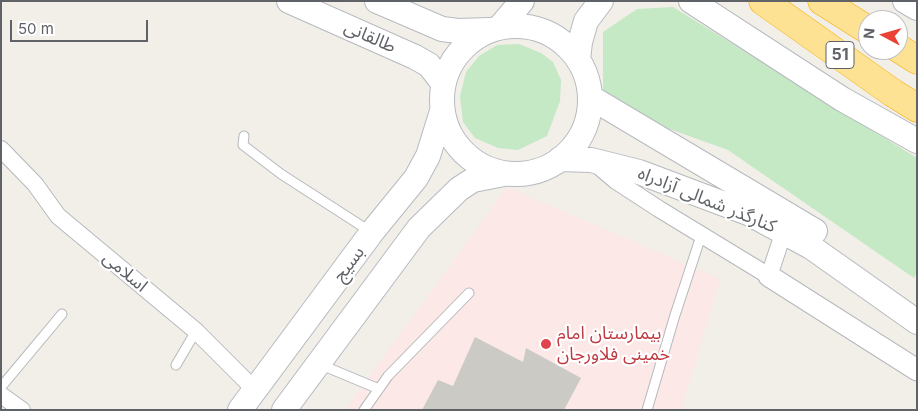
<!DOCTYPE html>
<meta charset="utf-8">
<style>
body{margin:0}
#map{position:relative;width:918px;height:411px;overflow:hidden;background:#f1efe8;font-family:Inter,sans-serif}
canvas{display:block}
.frame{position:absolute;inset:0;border:2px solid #5f6368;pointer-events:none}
.north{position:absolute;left:858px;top:10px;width:50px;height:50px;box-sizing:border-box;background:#fff;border:1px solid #bfc1c3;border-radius:50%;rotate:276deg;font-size:14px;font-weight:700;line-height:20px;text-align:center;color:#5f6368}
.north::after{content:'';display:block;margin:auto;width:18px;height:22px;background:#ea4335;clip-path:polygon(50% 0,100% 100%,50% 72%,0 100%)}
.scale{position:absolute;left:10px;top:20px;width:138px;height:22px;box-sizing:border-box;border:2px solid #5f6368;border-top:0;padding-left:6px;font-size:15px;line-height:18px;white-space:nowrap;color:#5f6368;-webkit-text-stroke:4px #fff;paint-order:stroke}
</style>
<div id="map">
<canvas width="918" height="411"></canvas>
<div class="frame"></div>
<div class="north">N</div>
<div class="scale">50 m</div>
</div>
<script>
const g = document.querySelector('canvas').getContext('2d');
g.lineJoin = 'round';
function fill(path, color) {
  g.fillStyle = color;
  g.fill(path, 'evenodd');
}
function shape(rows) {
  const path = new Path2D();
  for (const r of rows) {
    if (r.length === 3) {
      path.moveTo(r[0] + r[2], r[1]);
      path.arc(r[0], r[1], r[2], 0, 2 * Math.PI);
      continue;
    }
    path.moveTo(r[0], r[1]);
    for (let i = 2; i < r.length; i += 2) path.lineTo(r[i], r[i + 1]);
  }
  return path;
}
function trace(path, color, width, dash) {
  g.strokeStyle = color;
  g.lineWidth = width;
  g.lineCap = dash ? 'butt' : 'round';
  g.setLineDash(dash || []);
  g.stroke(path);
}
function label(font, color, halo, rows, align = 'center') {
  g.font = font + ' Inter,"Noto Sans Arabic",sans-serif';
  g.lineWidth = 4.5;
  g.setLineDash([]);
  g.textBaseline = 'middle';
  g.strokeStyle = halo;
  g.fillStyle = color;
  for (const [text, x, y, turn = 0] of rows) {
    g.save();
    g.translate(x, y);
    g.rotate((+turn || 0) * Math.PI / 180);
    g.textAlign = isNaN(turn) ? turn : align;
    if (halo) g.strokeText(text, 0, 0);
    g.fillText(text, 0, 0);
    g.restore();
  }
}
const medical = shape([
 [507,187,720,279,681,410,345,410]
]);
const green = shape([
 [673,7,917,158,917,272,914,278,728,150,653,123,603,91,603,32,637,9],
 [519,44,541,53,553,62,561,80,560,101,547,136,518,150,498,148,475,138,463,122,460,96,466,72,479,56,497,45]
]);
const building = shape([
 [475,337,523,362,526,348,581,378,564,410,422,410,438,380,453,386]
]);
const service = shape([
 [244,136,243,145,281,174,371,232],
 [319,364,379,389],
 [176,365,196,331],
 [1,387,62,314],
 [364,410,388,376,469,293],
 [647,410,675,315,701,236]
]);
const minor = shape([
 [1,149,35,184,58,216,196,331,255,390],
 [597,165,616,181,659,209,769,276,784,231],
 [1,395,22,410]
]);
const tertiary = shape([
 [769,276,917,370]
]);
const secondary = shape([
 [289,1,415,57,429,65,443,83],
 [377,1,442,29,458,31,489,30],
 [691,1,842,99,917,141],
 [905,1,917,8],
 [516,100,74],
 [500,27,522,1],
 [578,60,580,42,586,21,601,1],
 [590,97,815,231],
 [560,159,591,160,639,172,748,213,811,247,917,322],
 [240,410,372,232,416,178,428,156,442,111],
 [284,410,419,228,459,189,473,180,504,174]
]);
const motorway = shape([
 [763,1,893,93,917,108],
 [822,1,868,30],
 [898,48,917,60]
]);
const markers = [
 [546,344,6,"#e0444e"]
];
const shields = [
 [840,55,28]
];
const shieldNames = [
 ["51",840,55]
];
const streetNames = [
 ["طالقانی",370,37,24],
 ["کنارگذر شمالی آزادراه",707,200,22],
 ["بسیج",349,264,-53],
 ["اسلامی",125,272,40]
];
const healthNames = [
 ["بیمارستان امام",557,334],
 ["خمینی فلاورجان",557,355]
];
fill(medical, '#fce8e6');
fill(green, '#c5e8c5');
fill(building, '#cccac5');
trace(service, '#b5b8bc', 11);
trace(minor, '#b5b8bc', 18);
trace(tertiary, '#b5b8bc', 23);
trace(secondary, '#b6babf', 26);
trace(motorway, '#f9ab00', 29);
trace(service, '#fff', 9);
trace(minor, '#fff', 16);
trace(tertiary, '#fff', 21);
trace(secondary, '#fff', 24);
trace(motorway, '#fde293', 28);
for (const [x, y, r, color] of markers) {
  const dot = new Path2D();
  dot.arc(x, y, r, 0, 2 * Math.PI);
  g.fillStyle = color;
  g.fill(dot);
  trace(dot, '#fff', 2);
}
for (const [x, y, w] of shields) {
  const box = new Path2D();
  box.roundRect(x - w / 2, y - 13.5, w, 27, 4);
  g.fillStyle = '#fff';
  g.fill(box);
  trace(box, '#5f6368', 1);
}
label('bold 16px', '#5f6368', null, shieldNames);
label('18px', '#5f6368', '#fff', streetNames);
label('18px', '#be3a42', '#fff', healthNames, 'left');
</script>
